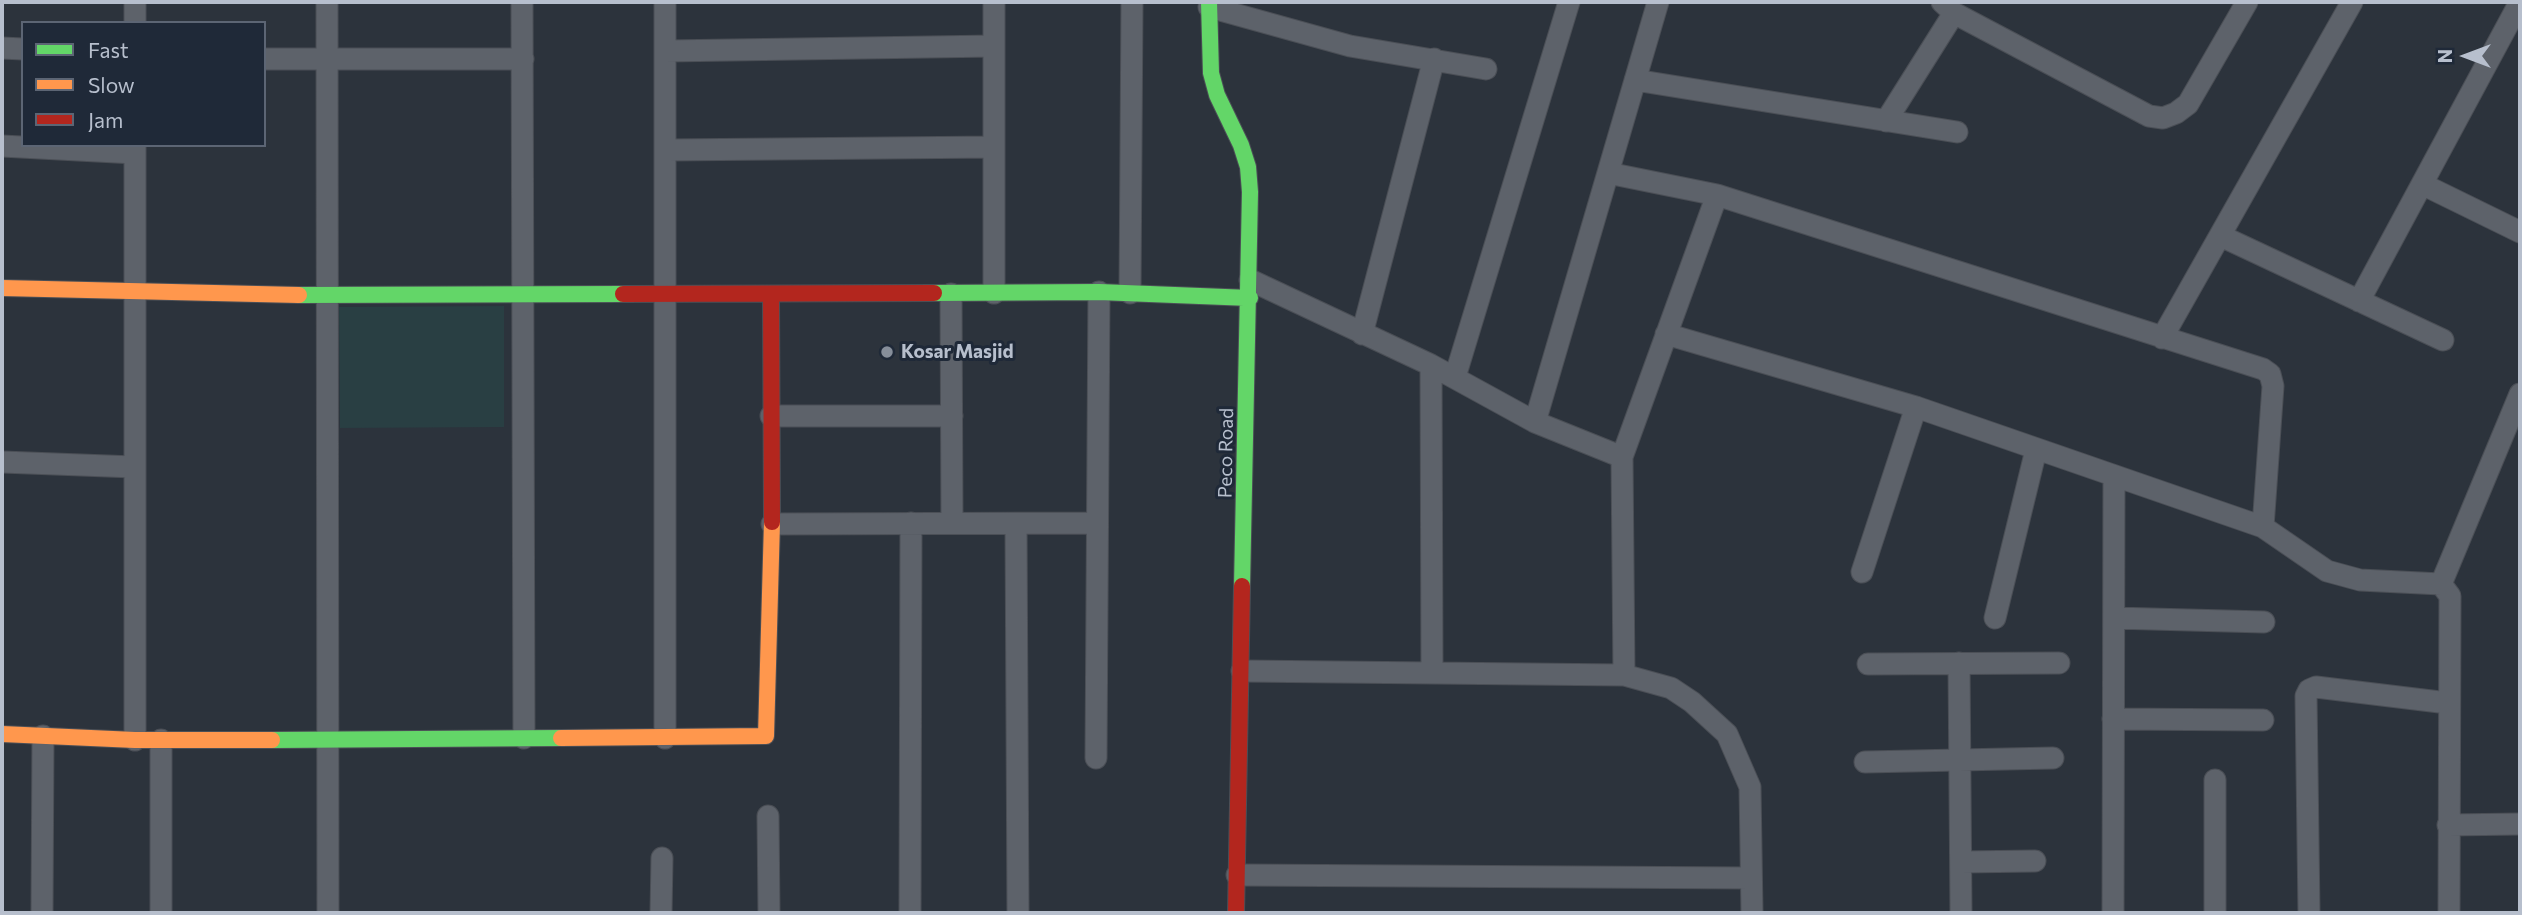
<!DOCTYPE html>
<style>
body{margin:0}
#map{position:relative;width:2522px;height:915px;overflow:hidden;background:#2c333c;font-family:Commissioner,sans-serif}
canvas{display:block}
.frame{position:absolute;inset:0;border:4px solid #b7bfcd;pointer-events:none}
.legend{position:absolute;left:21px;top:21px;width:245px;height:126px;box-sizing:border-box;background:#1f2938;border:2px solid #5c6574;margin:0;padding:9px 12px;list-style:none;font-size:21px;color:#b7bfcd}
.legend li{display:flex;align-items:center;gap:14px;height:35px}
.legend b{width:35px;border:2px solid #5c6574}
.north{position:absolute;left:2431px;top:21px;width:70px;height:70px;-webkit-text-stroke:5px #1f2938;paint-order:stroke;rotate:270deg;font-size:19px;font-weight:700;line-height:28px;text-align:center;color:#b7bfcd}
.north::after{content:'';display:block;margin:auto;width:24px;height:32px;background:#b7bfcd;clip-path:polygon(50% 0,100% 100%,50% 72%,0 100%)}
</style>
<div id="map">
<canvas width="2522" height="915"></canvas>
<div class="frame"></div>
<ul class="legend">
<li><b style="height:9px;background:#63d668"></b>Fast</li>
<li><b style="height:9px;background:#ff974d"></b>Slow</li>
<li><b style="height:9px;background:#b3261e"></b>Jam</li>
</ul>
<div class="north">N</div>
</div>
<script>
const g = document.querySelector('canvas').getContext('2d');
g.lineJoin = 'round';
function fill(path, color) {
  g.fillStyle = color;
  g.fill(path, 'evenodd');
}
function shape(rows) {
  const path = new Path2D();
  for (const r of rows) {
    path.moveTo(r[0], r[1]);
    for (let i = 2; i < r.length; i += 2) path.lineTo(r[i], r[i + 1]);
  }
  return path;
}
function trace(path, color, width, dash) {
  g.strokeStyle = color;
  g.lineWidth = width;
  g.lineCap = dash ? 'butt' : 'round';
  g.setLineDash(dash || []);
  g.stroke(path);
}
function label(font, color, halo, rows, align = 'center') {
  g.font = font + ' Commissioner,sans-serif';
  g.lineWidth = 6;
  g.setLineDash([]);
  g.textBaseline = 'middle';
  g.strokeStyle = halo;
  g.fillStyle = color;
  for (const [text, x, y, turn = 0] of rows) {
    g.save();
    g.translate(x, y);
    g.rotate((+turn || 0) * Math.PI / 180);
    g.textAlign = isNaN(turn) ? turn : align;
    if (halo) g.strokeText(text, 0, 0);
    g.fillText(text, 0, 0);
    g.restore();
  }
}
const green = shape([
 [504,306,504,427,340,428,339,307]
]);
const street = shape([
 [135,2,135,23],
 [327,2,328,913],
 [522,2,524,738],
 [1942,2,1954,13,2149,116,2163,118,2176,113,2188,104,2247,2],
 [1209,7,1350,46,1486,69],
 [2,48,23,49],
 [666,51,994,46],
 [264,59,523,59],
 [1635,80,1957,132],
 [1886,121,1954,13],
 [135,145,135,740],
 [2,146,135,153],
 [667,150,994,147],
 [1608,173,1717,195,2263,369,2270,374,2273,386,2263,527],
 [2422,184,2520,232],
 [2221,236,2443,340],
 [1250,280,1431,365,1535,422,1622,457],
 [994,293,994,2],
 [1130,293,1132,2],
 [951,294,952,523],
 [2359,301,2520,2],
 [1362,334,1434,59],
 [1666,334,1916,407,2263,527,2327,571,2360,580,2441,584],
 [2162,338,2352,2],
 [1431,365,1432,673],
 [1455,377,1569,2],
 [771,416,952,416],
 [1535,422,1658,2],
 [2,462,134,467],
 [772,524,1097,523],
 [1016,524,1018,913],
 [1862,572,1916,407],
 [2441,584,2450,596,2449,913],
 [2441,584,2520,394],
 [1995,618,2036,450],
 [2114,618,2264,622],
 [1959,663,1961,913],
 [1868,664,2059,663],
 [1242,671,1624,675,1671,688,1692,702,1727,734,1750,787,1752,913],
 [1624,675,1622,457,1717,195],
 [2113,719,2263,720],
 [665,738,665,2],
 [1096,758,1099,292],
 [1865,762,2053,758],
 [2215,780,2215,913],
 [768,816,769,913],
 [2448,825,2520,824],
 [1961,862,2035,861],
 [1237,875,1751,878],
 [42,913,43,736],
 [161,913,161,740],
 [661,913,662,858],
 [910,913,911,523],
 [2113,913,2114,477],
 [2309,913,2306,696,2309,690,2316,687,2448,703]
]);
const fast = shape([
 [1209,2,1211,73,1217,95,1241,145,1248,167,1250,192,1242,586],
 [934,293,1099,292,1250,298],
 [299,295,623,294],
 [272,740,561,738]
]);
const slow = shape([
 [2,288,299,295],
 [2,734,135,740,272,740],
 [561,738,766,736,772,522]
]);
const jam = shape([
 [623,294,934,293],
 [771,294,772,522],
 [1236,913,1242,586]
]);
const markers = [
 [887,352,7,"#868e9a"]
];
const poiNames = [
 ["Kosar Masjid",901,352]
];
const streetNames = [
 ["Peco Road",1226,453,-89]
];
fill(green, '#293f43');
trace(street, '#4b4f56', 23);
trace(fast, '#4b4f56', 18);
trace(slow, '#4b4f56', 18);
trace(jam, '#4b4f56', 18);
trace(street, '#5d626a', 21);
trace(fast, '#63d668', 16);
trace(slow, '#ff974d', 16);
trace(jam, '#b3261e', 16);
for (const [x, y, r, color] of markers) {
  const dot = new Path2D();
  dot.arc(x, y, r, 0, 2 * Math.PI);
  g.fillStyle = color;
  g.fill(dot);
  trace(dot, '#1f2938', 2.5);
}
label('bold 19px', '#b7bfcd', '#1f2938', poiNames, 'left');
label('19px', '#b7bfcd', '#1f2938', streetNames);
</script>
